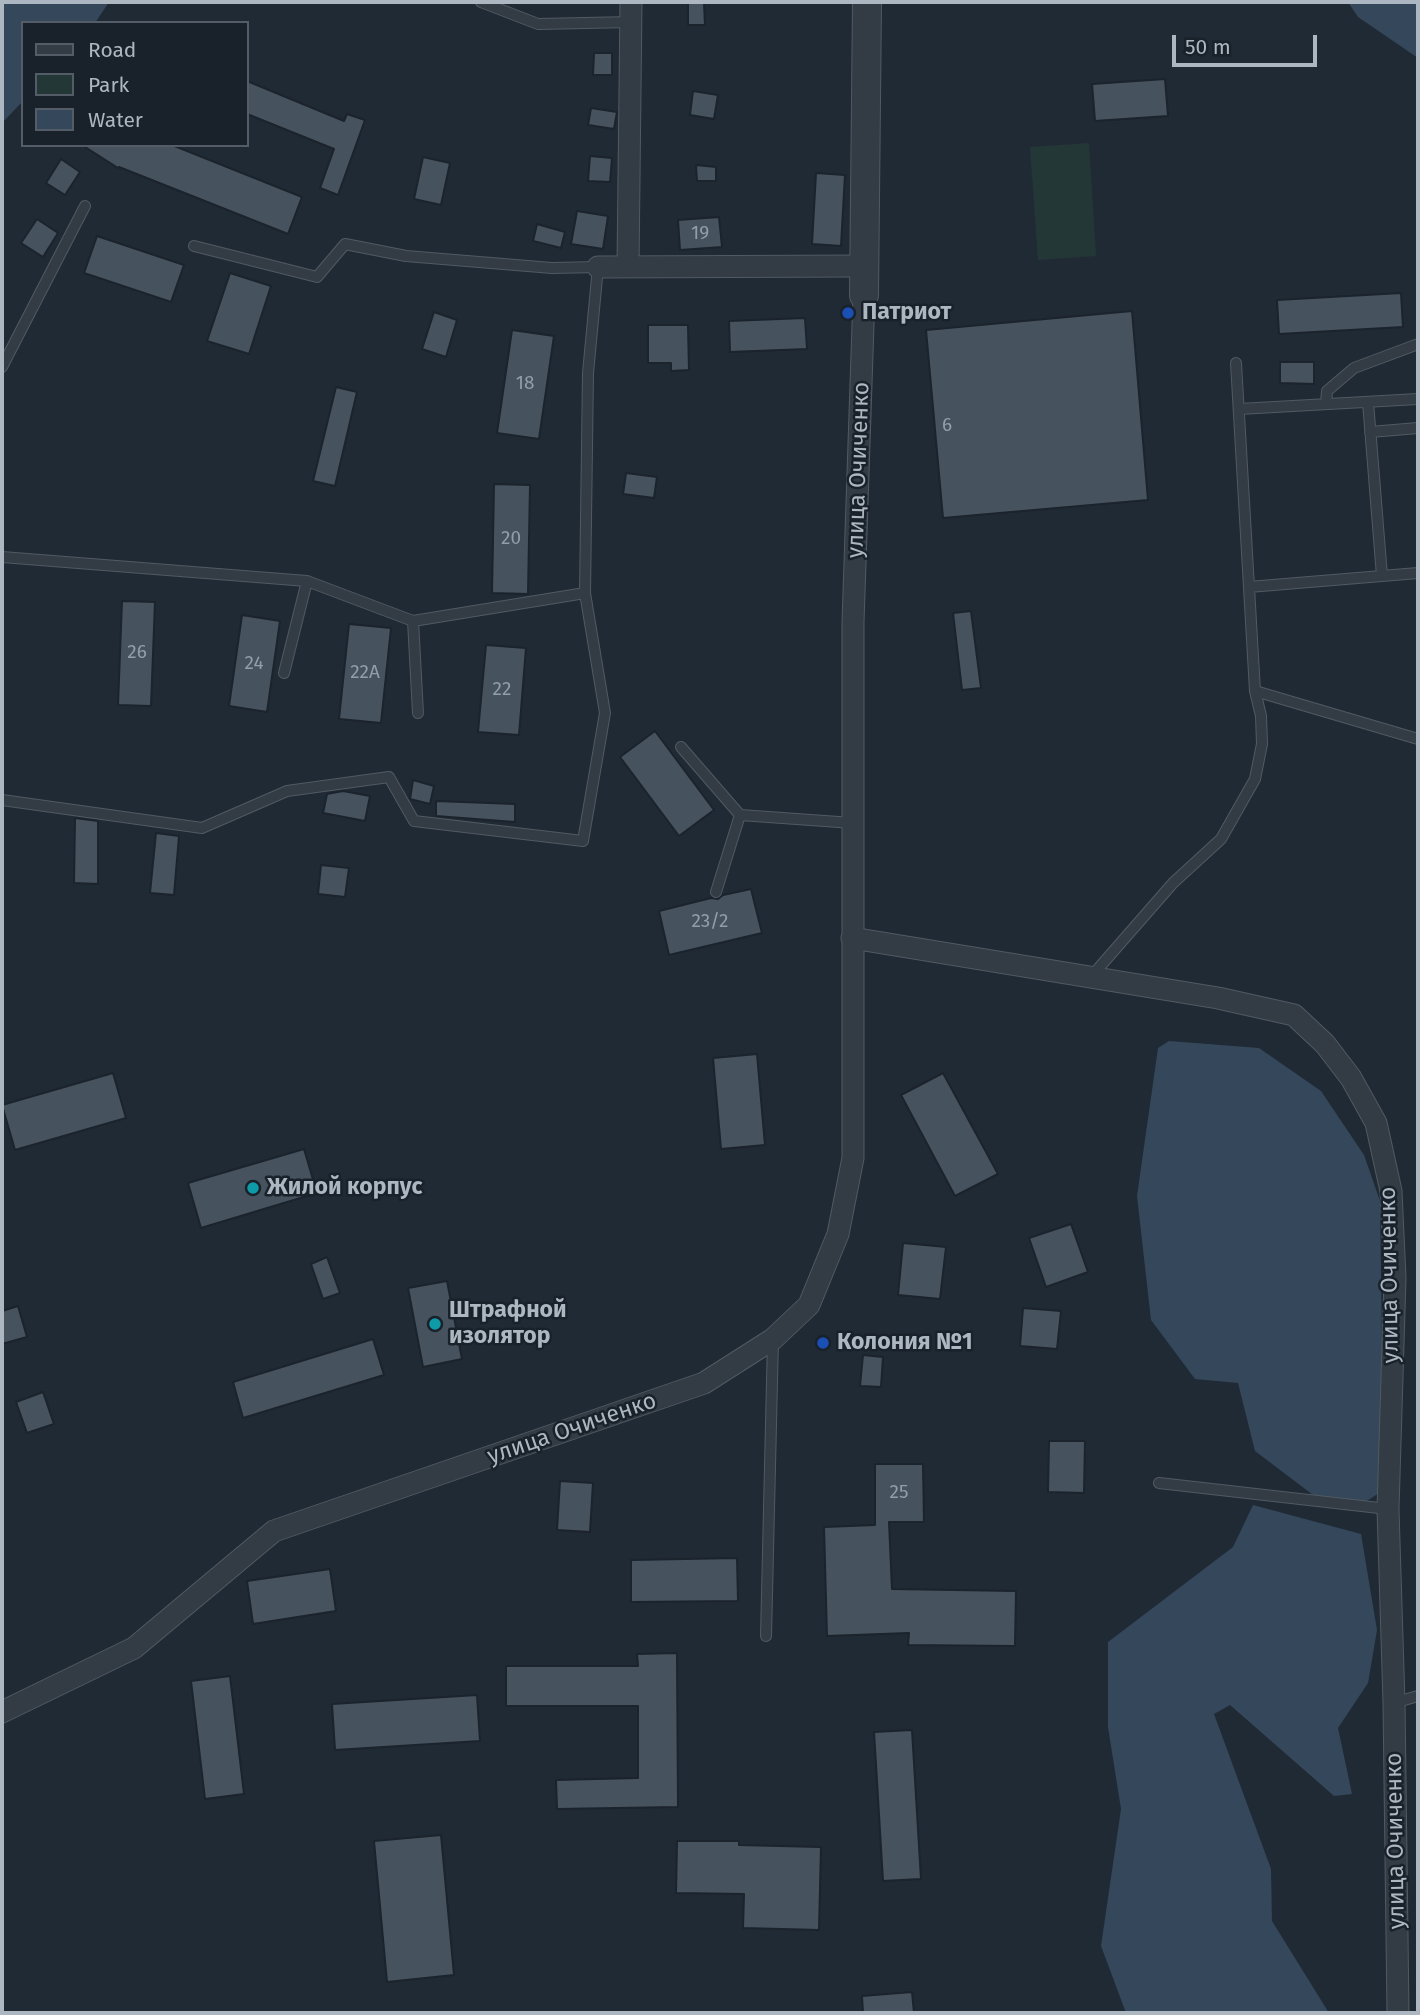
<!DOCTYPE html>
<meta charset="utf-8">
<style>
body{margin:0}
#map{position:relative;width:1420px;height:2015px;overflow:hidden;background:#202a35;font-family:"Fira Sans",sans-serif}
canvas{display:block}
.frame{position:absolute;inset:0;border:4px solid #adb7c2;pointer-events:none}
.legend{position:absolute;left:21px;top:21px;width:228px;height:126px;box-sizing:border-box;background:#19212a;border:2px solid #545d67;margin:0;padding:9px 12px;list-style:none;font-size:21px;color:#adb7c2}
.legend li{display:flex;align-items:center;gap:14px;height:35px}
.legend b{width:35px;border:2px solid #545d67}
.scale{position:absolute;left:1172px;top:35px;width:145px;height:32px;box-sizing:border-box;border:4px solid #adb7c2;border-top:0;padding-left:9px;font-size:21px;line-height:24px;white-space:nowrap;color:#adb7c2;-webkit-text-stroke:5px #19212a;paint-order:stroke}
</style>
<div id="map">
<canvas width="1420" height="2015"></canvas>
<div class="frame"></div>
<ul class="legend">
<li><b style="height:9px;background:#333c45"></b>Road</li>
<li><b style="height:19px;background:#233737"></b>Park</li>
<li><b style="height:19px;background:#35475b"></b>Water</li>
</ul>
<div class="scale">50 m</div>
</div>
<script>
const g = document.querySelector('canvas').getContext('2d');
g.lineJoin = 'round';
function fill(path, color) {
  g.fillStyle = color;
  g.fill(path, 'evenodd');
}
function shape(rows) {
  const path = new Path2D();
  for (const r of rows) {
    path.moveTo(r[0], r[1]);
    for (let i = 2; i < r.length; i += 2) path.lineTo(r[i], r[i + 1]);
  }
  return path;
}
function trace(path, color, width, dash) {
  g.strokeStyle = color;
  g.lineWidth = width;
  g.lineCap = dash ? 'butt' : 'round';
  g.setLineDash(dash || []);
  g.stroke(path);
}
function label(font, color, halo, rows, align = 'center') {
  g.font = font + ' "Fira Sans",sans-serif';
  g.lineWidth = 5;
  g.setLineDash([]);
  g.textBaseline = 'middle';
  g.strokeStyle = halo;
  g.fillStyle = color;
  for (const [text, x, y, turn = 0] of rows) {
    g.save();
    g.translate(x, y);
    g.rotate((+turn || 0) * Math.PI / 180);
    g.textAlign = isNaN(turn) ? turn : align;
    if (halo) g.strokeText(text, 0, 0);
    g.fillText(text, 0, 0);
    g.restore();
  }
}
const green = shape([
 [1089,143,1096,256,1038,260,1030,147]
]);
const water = shape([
 [2,2,109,2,95,23,23,23,23,101,2,123],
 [1348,2,1418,2,1418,58,1358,17],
 [1169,1041,1259,1048,1321,1091,1364,1155,1380,1201,1384,1490,1365,1502,1321,1501,1255,1451,1238,1383,1195,1379,1151,1320,1137,1196,1158,1048],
 [1253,1505,1361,1534,1377,1630,1368,1683,1338,1728,1352,1794,1334,1796,1230,1705,1214,1714,1271,1869,1272,1921,1329,2013,1126,2013,1101,1946,1121,1809,1108,1727,1108,1642,1233,1547]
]);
const building = shape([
 [688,2,704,2,705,25,688,25,688,2],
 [594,53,612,53,612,75,593,75,594,53],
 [1165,79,1168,116,1095,121,1092,84,1165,79],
 [247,81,344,121,347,114,365,120,338,195,320,188,334,149,247,114,247,81],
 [693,91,718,95,714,119,690,115,693,91],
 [591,108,617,112,614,129,588,125,591,108],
 [82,145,172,145,302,197,288,234,119,167,118,168,82,145],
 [590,156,612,158,610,182,588,181,590,156],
 [423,157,450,163,441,205,414,199,423,157],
 [61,159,80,172,65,195,46,183,61,159],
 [696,165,716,167,716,181,697,181,696,165],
 [816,173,845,175,841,246,812,244,816,173],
 [577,211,608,216,603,249,571,244,577,211],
 [719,217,722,247,680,250,678,220,719,217],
 [37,219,58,233,43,257,21,243,37,219],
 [537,224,565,232,561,248,533,241,537,224],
 [97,236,184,265,171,302,84,273,97,236],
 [230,273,271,286,249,354,207,341,230,273],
 [1401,293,1403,327,1279,334,1277,300,1401,293],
 [1132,311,1148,500,943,518,926,330,1132,311],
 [434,312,457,320,446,357,422,349,434,312],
 [805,318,807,349,730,352,729,321,805,318],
 [648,325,688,325,689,370,671,371,671,363,648,363,648,325],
 [512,330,554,336,539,439,497,433,512,330],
 [1280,362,1314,362,1314,384,1280,383,1280,362],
 [336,387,357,392,335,486,313,481,336,387],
 [626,473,657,477,654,498,623,494,626,473],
 [494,484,530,485,528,594,492,593,494,484],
 [122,601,155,602,151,706,118,705,122,601],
 [971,611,981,688,962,690,953,613,971,611],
 [242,615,280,621,267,712,229,706,242,615],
 [349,624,391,628,381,723,339,719,349,624],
 [486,645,526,648,519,735,478,732,486,645],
 [655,731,714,810,679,836,620,757,655,731],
 [413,780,434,786,430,804,410,799,413,780],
 [343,791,370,796,365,821,323,813,327,794,343,791],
 [436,801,515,804,515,822,436,816,436,801],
 [75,818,98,821,98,884,74,883,75,818],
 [156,833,179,836,174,895,150,893,156,833],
 [321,865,349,868,345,897,318,894,321,865],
 [751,889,762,933,669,955,659,911,711,898,718,899,723,895,751,889],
 [757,1054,765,1145,721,1149,713,1058,757,1054],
 [113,1073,126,1118,15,1150,2,1105,113,1073],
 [943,1073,998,1174,955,1196,901,1095,943,1073],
 [304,1149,317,1193,201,1228,188,1183,304,1149],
 [1071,1224,1088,1272,1046,1287,1029,1238,1071,1224],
 [903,1243,946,1247,940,1299,898,1295,903,1243],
 [327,1257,340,1293,323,1299,311,1264,327,1257],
 [447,1281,462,1359,423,1367,408,1288,447,1281],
 [18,1306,27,1337,2,1344,2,1311,18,1306],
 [1023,1308,1061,1311,1057,1349,1020,1346,1023,1308],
 [373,1339,384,1375,243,1418,233,1382,373,1339],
 [863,1355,883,1357,881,1387,860,1386,863,1355],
 [43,1392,54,1424,27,1433,16,1402,43,1392],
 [1049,1441,1085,1441,1084,1493,1048,1492,1049,1441],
 [875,1464,923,1464,924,1522,889,1522,892,1589,1016,1591,1015,1646,908,1645,909,1633,827,1636,824,1527,875,1525,875,1464],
 [560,1481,593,1483,590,1532,557,1530,560,1481],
 [737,1558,738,1601,631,1602,631,1560,737,1558],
 [330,1569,336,1611,253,1624,247,1581,330,1569],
 [677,1653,678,1807,557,1809,556,1780,638,1778,638,1706,506,1706,506,1666,638,1666,637,1654,677,1653],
 [230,1676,244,1794,205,1799,191,1681,230,1676],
 [477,1695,480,1741,335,1750,332,1704,477,1695],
 [912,1730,921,1879,883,1881,874,1732,912,1730],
 [441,1835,454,1975,387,1982,374,1841,441,1835],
 [677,1841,739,1841,739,1845,821,1847,819,1930,743,1928,744,1894,676,1893,677,1841],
 [912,1992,914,2013,863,2013,862,1996,912,1992]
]);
const service = shape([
 [481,2,538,24,632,22],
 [1236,363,1255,691,1418,739],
 [2,367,85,206],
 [1368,402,1382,576],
 [1326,404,1327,391,1354,368,1418,344],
 [1239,409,1418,399],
 [1370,432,1418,428],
 [2,557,307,581],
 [1249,587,1418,573],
 [284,673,307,581,413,621],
 [418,713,413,621,585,593],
 [681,747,740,815,853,823],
 [2,800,202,828,287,791,389,777,414,821,583,841,605,713,585,593,588,373,598,267,552,268,406,256,345,244,317,277,194,246],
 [716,892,740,815],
 [1090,978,1173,883,1221,839,1255,779,1262,744,1261,716,1255,691],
 [1159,1483,1388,1509],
 [766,1636,773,1339],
 [1394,1703,1418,1696]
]);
const minor = shape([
 [598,267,865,266],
 [628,267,631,2],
 [852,938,1218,998,1294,1015,1325,1044,1351,1078,1376,1123,1391,1191,1395,1278,1388,1509,1394,1703,1398,2013],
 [2,1712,134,1648,274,1531,704,1383,773,1339,809,1305,838,1234,853,1158,853,622,864,295]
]);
const tertiary = shape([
 [864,295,867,2]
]);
const markers = [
 [848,313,7,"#1a4fb4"],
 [253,1188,7,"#0f9aa8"],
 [435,1324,7,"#0f9aa8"],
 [823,1343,7,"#1a4fb4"]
];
const numberNames = [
 ["19",700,234],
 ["18",525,384],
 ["6",947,426],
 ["20",511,539],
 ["26",137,653],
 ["24",254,664],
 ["22А",365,673],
 ["22",502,690],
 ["23/2",710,922],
 ["25",899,1493]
];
const poiNames = [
 ["Патриот",862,313],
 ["Жилой корпус",267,1188],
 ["Штрафной",449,1311],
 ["изолятор",449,1337],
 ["Колония №1",837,1343]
];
const streetNames = [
 ["улица Очиченко",859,470,-88],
 ["улица Очиченко",1390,1275,-91],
 ["улица Очиченко",572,1429,-19],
 ["улица Очиченко",1396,1841,-91]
];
fill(green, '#233737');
fill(water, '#35475b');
fill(building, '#46525e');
trace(building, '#1b232c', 2);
trace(service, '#515a63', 12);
trace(minor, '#515a63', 23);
trace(tertiary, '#515a63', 30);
trace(service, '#333c45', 10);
trace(minor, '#333c45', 21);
trace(tertiary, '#333c45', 28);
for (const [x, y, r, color] of markers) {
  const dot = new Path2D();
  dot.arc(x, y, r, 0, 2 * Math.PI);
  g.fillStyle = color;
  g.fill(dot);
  trace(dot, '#19212a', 2.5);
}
label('19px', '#939ea9', null, numberNames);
label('bold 23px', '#adb7c2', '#19212a', poiNames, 'left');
label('23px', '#adb7c2', '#19212a', streetNames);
</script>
